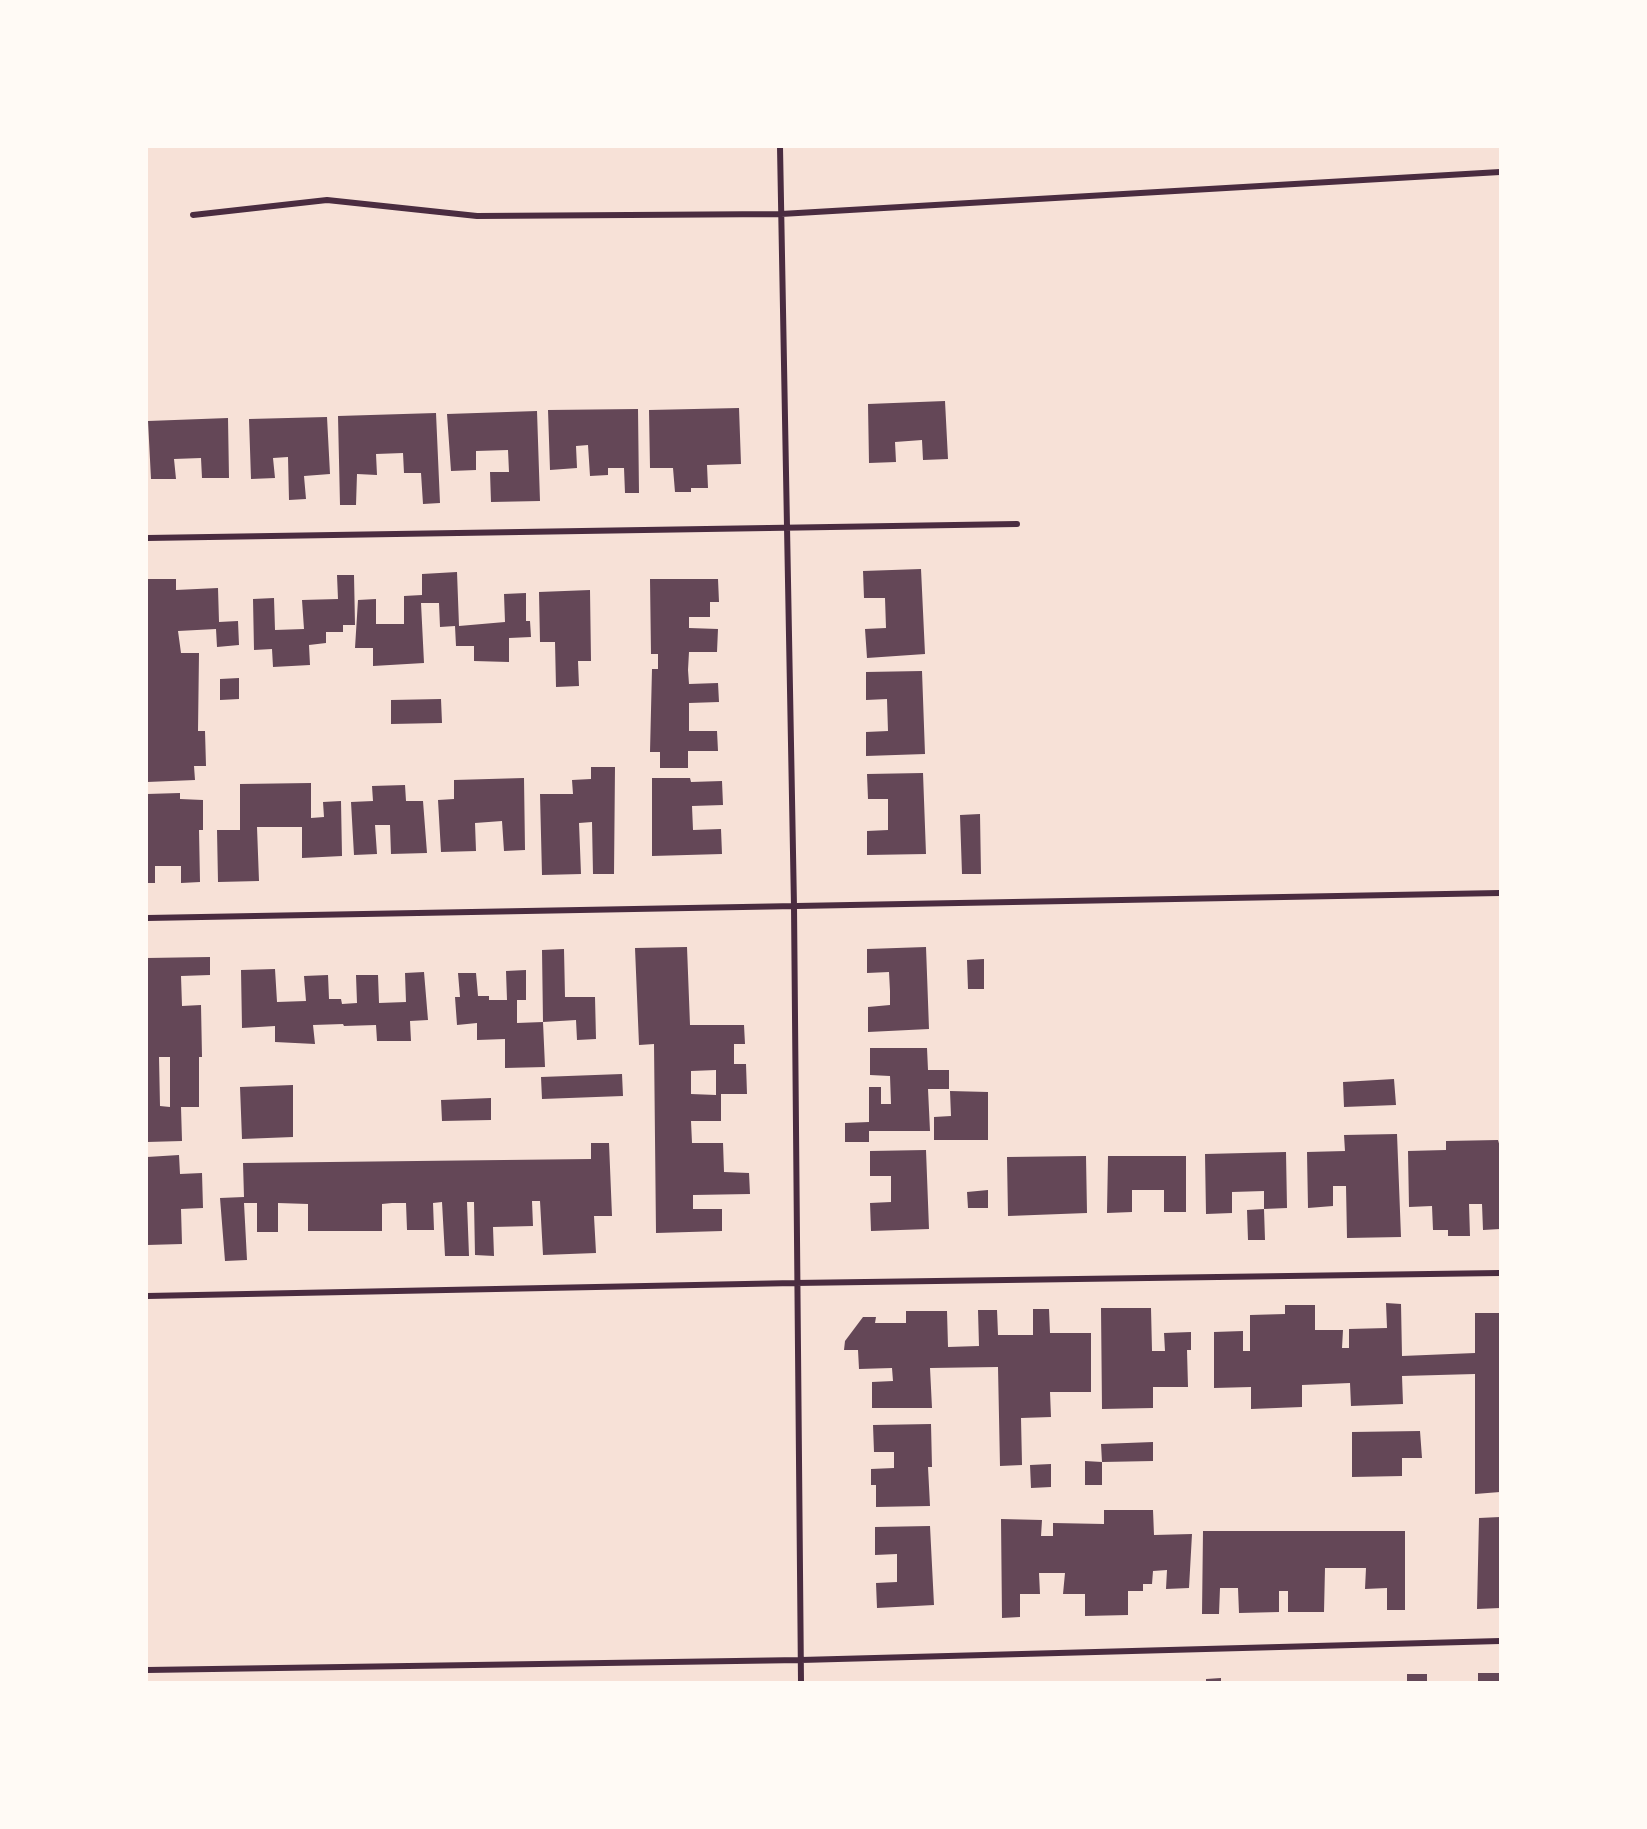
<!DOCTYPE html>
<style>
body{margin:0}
#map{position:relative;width:1647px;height:1829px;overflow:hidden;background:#f7e1d7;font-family:Raleway,sans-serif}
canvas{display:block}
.frame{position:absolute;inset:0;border:148px solid #fffaf5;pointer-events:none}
</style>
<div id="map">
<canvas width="1647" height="1829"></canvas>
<div class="frame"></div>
</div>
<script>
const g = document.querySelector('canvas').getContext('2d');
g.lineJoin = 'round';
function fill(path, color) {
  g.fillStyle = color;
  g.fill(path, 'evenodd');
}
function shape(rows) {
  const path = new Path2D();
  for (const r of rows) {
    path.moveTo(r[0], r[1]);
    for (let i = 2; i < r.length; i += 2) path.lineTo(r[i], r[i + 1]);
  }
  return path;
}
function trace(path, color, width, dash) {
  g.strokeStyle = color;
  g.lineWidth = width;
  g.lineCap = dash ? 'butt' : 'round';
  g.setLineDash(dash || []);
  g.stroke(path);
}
const building = shape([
 [945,401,948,459,923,460,922,440,895,442,896,462,869,463,868,404],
 [739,408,741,464,707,465,708,488,691,488,691,492,675,492,673,468,650,468,649,410],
 [638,409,639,493,625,493,624,468,608,468,608,475,590,476,588,445,576,446,577,468,550,470,548,410],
 [537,411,540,501,491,502,490,472,509,472,508,450,476,451,476,470,451,471,447,414],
 [436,413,440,503,423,504,421,473,404,473,403,453,376,454,377,475,357,474,356,505,340,505,338,416],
 [327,417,330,474,304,476,306,499,289,500,288,457,273,458,275,478,251,479,249,419],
 [228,418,229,478,202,478,201,458,174,459,176,479,151,479,148,421],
 [921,569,925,654,867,658,865,629,886,628,885,598,864,598,863,571],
 [457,572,459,626,505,622,504,594,526,593,526,621,530,621,531,637,509,638,509,662,474,661,474,646,456,646,455,626,440,627,439,603,421,603,424,663,373,666,373,648,355,648,358,600,376,599,376,624,404,624,404,596,422,595,422,574],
 [337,575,354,575,355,625,343,625,343,632,326,632,326,643,309,645,310,665,273,667,272,649,254,650,253,599,274,598,275,630,304,629,302,600,338,599],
 [147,579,176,579,176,590,218,588,219,622,238,621,239,645,217,647,216,629,178,631,181,653,199,653,198,731,205,731,206,766,194,766,195,780,147,782],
 [650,579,718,579,719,602,710,602,710,617,689,617,689,628,718,629,717,652,689,652,688,670,689,684,718,683,719,702,689,703,689,731,717,731,718,751,688,751,688,768,660,768,660,752,650,752,652,669,658,669,658,654,651,654],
 [590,590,591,661,578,661,579,686,556,687,555,642,540,642,539,592],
 [922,671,925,754,866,756,866,732,888,731,887,699,866,700,866,672],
 [239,678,239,699,220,700,220,679],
 [441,699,442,723,391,724,391,700],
 [591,767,615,767,614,874,593,874,592,822,579,823,581,874,542,875,540,794,573,794,572,780,591,779],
 [923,773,926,854,867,855,867,831,888,830,888,799,868,799,867,774],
 [524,778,525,850,504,851,502,821,475,823,476,851,441,852,438,800,454,799,454,780],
 [652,778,690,778,691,782,722,781,723,805,692,806,693,830,721,829,722,854,652,856],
 [311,783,311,818,324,817,323,802,341,801,342,856,302,858,302,827,257,827,259,881,218,882,217,830,240,830,240,784],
 [405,785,406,801,423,801,427,853,391,854,390,825,375,825,377,854,354,855,351,802,373,801,372,786],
 [180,793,180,799,203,800,203,830,199,830,200,882,181,883,181,866,155,866,155,883,147,883,147,794],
 [980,814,981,874,962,874,960,815],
 [687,947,690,1025,744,1025,745,1044,734,1044,734,1064,746,1064,747,1094,721,1094,721,1121,691,1121,692,1143,723,1143,724,1172,749,1173,750,1194,693,1195,693,1209,722,1209,722,1231,656,1233,654,1044,639,1045,635,948],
 [716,1070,716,1095,691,1094,691,1071],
 [926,947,929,1029,868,1032,868,1007,890,1005,890,991,889,972,867,973,867,949],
 [564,949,565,997,595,997,596,1039,577,1040,576,1020,543,1022,545,1067,505,1068,505,1039,477,1040,477,1023,457,1025,455,997,460,997,458,973,476,973,478,996,489,996,489,1000,507,1000,506,971,526,970,526,1000,517,1000,517,1023,543,1022,542,950],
 [210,957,210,975,181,976,182,1006,201,1005,202,1057,199,1057,199,1107,181,1107,182,1141,147,1142,147,958],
 [159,1057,170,1057,170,1107,160,1106],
 [984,959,984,989,968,989,967,960],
 [275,969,277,1002,306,1001,304,976,328,975,329,999,341,999,342,1004,357,1003,356,975,378,975,379,1003,406,1002,405,973,424,972,428,1020,410,1021,411,1041,377,1041,376,1025,344,1026,343,1024,313,1025,315,1044,275,1042,275,1026,242,1028,241,970],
 [870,1048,927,1048,928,1070,949,1070,949,1089,928,1089,930,1131,869,1131,869,1142,845,1142,845,1123,869,1122,869,1087,881,1087,881,1104,891,1104,890,1076,870,1075],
 [622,1074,623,1096,542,1099,541,1077],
 [1394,1079,1396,1105,1344,1107,1343,1082],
 [293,1085,293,1137,242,1139,240,1087],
 [950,1091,988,1092,988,1140,934,1140,934,1117,951,1116],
 [491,1098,491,1120,442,1121,441,1100],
 [1397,1134,1401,1237,1347,1238,1346,1186,1333,1186,1333,1206,1308,1208,1307,1152,1345,1151,1344,1135],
 [1498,1140,1500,1147,1500,1229,1483,1230,1482,1204,1469,1204,1470,1236,1448,1236,1448,1230,1433,1230,1432,1206,1409,1207,1408,1151,1446,1150,1446,1141],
 [591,1143,609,1143,612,1216,594,1216,596,1253,543,1255,540,1201,532,1201,533,1226,493,1227,494,1256,475,1255,474,1202,467,1202,469,1256,445,1256,442,1202,433,1203,434,1230,407,1230,406,1203,392,1203,382,1204,382,1231,308,1231,308,1204,278,1203,278,1232,257,1232,257,1203,244,1203,247,1260,225,1261,220,1198,244,1197,243,1163,591,1159],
 [926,1150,929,1229,871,1231,870,1203,891,1202,891,1176,870,1176,870,1151],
 [1286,1152,1287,1208,1264,1209,1265,1240,1248,1240,1247,1210,1264,1209,1264,1191,1232,1192,1232,1213,1206,1214,1205,1154],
 [179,1155,180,1174,202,1173,203,1208,181,1209,182,1244,147,1245,147,1157],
 [1086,1156,1087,1213,1008,1216,1007,1157],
 [1108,1156,1186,1156,1186,1212,1164,1212,1164,1190,1132,1190,1132,1212,1107,1213],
 [988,1190,988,1208,968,1208,967,1192],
 [1386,1303,1401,1304,1402,1356,1475,1353,1475,1313,1500,1313,1500,1492,1475,1494,1475,1374,1402,1376,1403,1404,1351,1406,1350,1383,1302,1385,1302,1407,1251,1409,1251,1387,1214,1388,1214,1332,1243,1331,1243,1351,1250,1351,1250,1315,1285,1314,1285,1305,1315,1305,1315,1330,1343,1330,1342,1348,1349,1348,1349,1329,1387,1328],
 [1101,1308,1151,1308,1152,1351,1165,1351,1164,1333,1191,1332,1191,1350,1187,1350,1188,1387,1153,1387,1153,1408,1102,1409],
 [1033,1309,1049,1309,1050,1333,1091,1333,1091,1392,1050,1392,1051,1417,1021,1418,1022,1465,1000,1466,998,1367,930,1368,932,1408,872,1408,872,1382,893,1381,892,1368,859,1369,858,1350,844,1350,845,1341,863,1317,876,1317,875,1323,906,1323,906,1311,947,1311,948,1347,979,1346,978,1310,997,1310,998,1335,1033,1335],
 [931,1424,932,1467,928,1467,930,1506,876,1507,876,1485,871,1485,871,1469,894,1468,894,1452,874,1452,873,1425],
 [1420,1431,1422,1458,1402,1458,1402,1476,1352,1477,1352,1432],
 [1153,1442,1153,1461,1102,1462,1101,1444],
 [1085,1461,1102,1462,1102,1485,1085,1485],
 [1051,1464,1051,1487,1031,1488,1030,1465],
 [1104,1510,1153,1510,1154,1535,1192,1534,1189,1588,1166,1589,1167,1570,1153,1571,1152,1584,1143,1584,1143,1591,1128,1591,1128,1615,1085,1616,1085,1594,1063,1594,1065,1573,1039,1573,1040,1594,1020,1594,1020,1617,1002,1618,1001,1519,1042,1520,1041,1536,1053,1536,1053,1523,1104,1524],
 [1500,1517,1500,1608,1477,1609,1479,1518],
 [930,1526,934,1605,877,1608,876,1583,897,1582,897,1554,875,1555,875,1527],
 [1203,1531,1405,1531,1405,1610,1387,1610,1387,1588,1365,1589,1366,1568,1325,1568,1324,1612,1288,1612,1288,1591,1279,1591,1279,1612,1239,1613,1238,1588,1220,1588,1219,1614,1202,1614],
 [1478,1673,1500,1673,1500,1682,1478,1682],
 [1407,1674,1427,1674,1427,1682,1407,1682],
 [1221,1678,1221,1682,1206,1682,1206,1679]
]);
const minor = shape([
 [780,147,794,906,801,1682],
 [193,215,327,200,477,216,781,214,1500,172],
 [147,538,1017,524],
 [147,918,1500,893],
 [147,1296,795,1283,1500,1273],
 [147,1670,801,1660,1500,1641]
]);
fill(building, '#644757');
trace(minor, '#4a2c40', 6);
</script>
